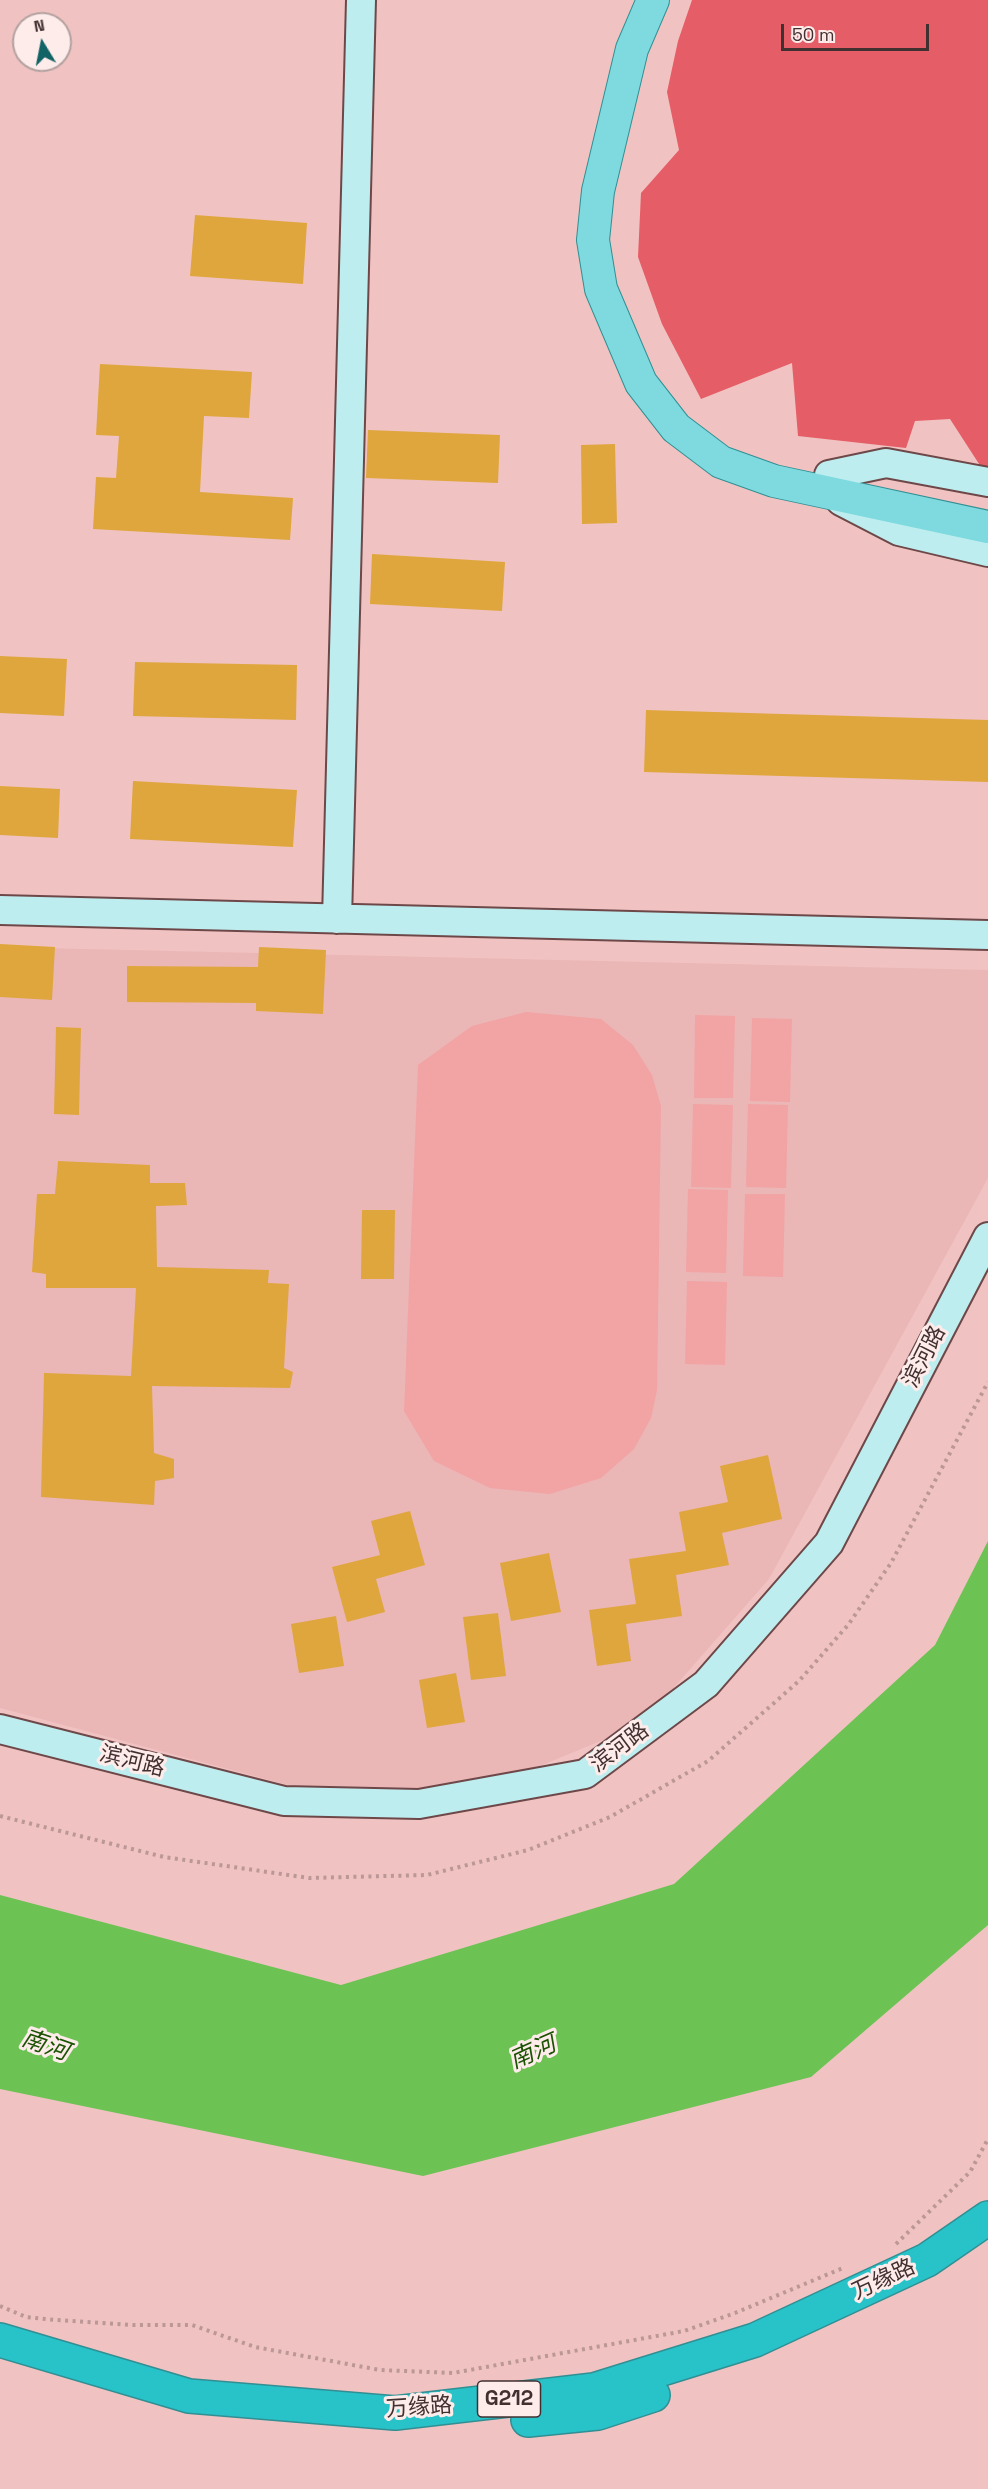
<!DOCTYPE html>
<meta charset="utf-8">
<style>
body{margin:0}
#map{position:relative;width:988px;height:2489px;overflow:hidden;background:#f0c3c2;font-family:"Space Grotesk",sans-serif}
canvas{display:block}
.north{position:absolute;left:12px;top:12px;width:60px;height:60px;box-sizing:border-box;background:#feeceb;border:2px solid #b3a1a0;border-radius:50%;rotate:350deg;font-size:16px;font-weight:700;line-height:24px;text-align:center;color:#423030}
.north::after{content:'';display:block;margin:auto;width:21px;height:27px;background:#126366;clip-path:polygon(50% 0,100% 100%,50% 72%,0 100%)}
.scale{position:absolute;left:781px;top:24px;width:148px;height:27px;box-sizing:border-box;border:3px solid #423030;border-top:0;padding-left:8px;font-size:18px;line-height:21px;white-space:nowrap;color:#423030;-webkit-text-stroke:4px #feeceb;paint-order:stroke}
</style>
<div id="map">
<canvas width="988" height="2489"></canvas>
<div class="north">N</div>
<div class="scale">50 m</div>
</div>
<script>
const g = document.querySelector('canvas').getContext('2d');
g.lineJoin = 'round';
function fill(path, color) {
  g.fillStyle = color;
  g.fill(path, 'evenodd');
}
function shape(rows) {
  const path = new Path2D();
  for (const r of rows) {
    path.moveTo(r[0], r[1]);
    for (let i = 2; i < r.length; i += 2) path.lineTo(r[i], r[i + 1]);
  }
  return path;
}
function trace(path, color, width, dash) {
  g.strokeStyle = color;
  g.lineWidth = width;
  g.lineCap = dash ? 'butt' : 'round';
  g.setLineDash(dash || []);
  g.stroke(path);
}
function label(font, color, halo, rows, align = 'center') {
  g.font = font + ' "Space Grotesk","Noto Sans SC",sans-serif';
  g.lineWidth = 6;
  g.setLineDash([]);
  g.textBaseline = 'middle';
  g.strokeStyle = halo;
  g.fillStyle = color;
  for (const [text, x, y, turn = 0] of rows) {
    g.save();
    g.translate(x, y);
    g.rotate((+turn || 0) * Math.PI / 180);
    g.textAlign = isNaN(turn) ? turn : align;
    if (halo) g.strokeText(text, 0, 0);
    g.fillText(text, 0, 0);
    g.restore();
  }
}
const built = shape([
 [0,947,988,970,988,1178,769,1579,642,1724,489,1787,314,1792,0,1708]
]);
const green = shape([
 [526,1012,601,1019,633,1045,652,1075,661,1106,657,1390,651,1418,634,1449,601,1478,550,1494,490,1488,434,1461,404,1411,418,1065,472,1026],
 [695,1015,735,1016,733,1098,694,1098],
 [752,1018,792,1019,790,1102,750,1101],
 [693,1104,733,1105,731,1188,691,1187],
 [748,1104,788,1105,786,1188,746,1187],
 [688,1189,728,1190,726,1273,686,1272],
 [745,1194,785,1194,783,1277,743,1276],
 [687,1281,727,1282,725,1365,685,1364]
]);
const forest = shape([
 [692,0,988,0,988,467,981,467,950,419,915,421,906,448,798,436,792,363,701,399,662,324,638,257,641,193,679,150,667,92,678,41]
]);
const water = shape([
 [988,1541,988,1925,811,2077,423,2176,0,2089,0,1895,341,1985,674,1884,935,1645]
]);
const building = shape([
 [195,215,307,223,303,284,190,276],
 [100,364,252,372,249,418,204,416,200,492,293,498,290,540,93,529,96,477,116,478,119,436,96,435],
 [368,430,500,435,498,483,366,478],
 [615,444,617,523,582,524,581,445],
 [372,554,505,562,502,611,370,604],
 [0,656,67,659,64,716,0,713],
 [135,662,297,665,296,720,133,716],
 [646,710,988,720,988,782,644,772],
 [133,781,297,790,293,847,130,839],
 [0,786,60,789,58,838,0,835],
 [0,944,55,947,52,1000,0,997],
 [259,947,326,950,323,1014,256,1011,256,1003,127,1002,127,966,258,967],
 [56,1027,81,1028,79,1115,54,1114],
 [58,1161,150,1165,150,1183,185,1183,187,1205,156,1206,157,1267,269,1270,268,1283,289,1284,284,1368,293,1372,290,1388,152,1386,154,1453,174,1459,174,1478,155,1481,154,1505,41,1497,44,1373,131,1376,136,1288,46,1288,46,1274,32,1272,37,1194,55,1194],
 [362,1210,395,1210,394,1279,361,1279],
 [768,1455,782,1519,722,1533,729,1565,676,1575,682,1616,626,1624,631,1661,597,1666,589,1610,636,1604,629,1559,686,1551,679,1512,728,1502,720,1466],
 [410,1511,425,1565,376,1579,385,1612,347,1622,332,1567,380,1555,371,1521],
 [549,1553,561,1612,511,1621,500,1563],
 [498,1613,506,1676,471,1680,463,1617],
 [336,1616,344,1666,299,1673,291,1624],
 [456,1673,465,1722,427,1728,419,1680]
]);
const path = shape([
 [0,1816,164,1857,309,1878,427,1875,528,1850,610,1817,708,1761,799,1681,848,1625,891,1563,988,1382],
 [896,2244,970,2172,988,2139],
 [0,2306,26,2317,56,2320,133,2325,192,2325,255,2347,380,2370,453,2373,684,2331,735,2313,843,2268]
]);
const secondary = shape([
 [829,475,886,463,988,482],
 [841,501,899,531,988,552],
 [0,910,988,935],
 [337,919,361,0],
 [0,1729,284,1801,419,1804,585,1774,706,1684,829,1543,988,1237]
]);
const primary = shape([
 [653,0,632,49,598,191,593,240,601,289,641,383,676,428,721,462,774,481,988,527]
]);
const highway = shape([
 [0,2340,189,2396,395,2413,594,2390,755,2340,927,2260,988,2218],
 [528,2420,598,2413,653,2395]
]);
const shields = [
 [509,2399,63]
];
const shieldNames = [
 ["G212",509,2399]
];
const streetNames = [
 ["滨河路",925,1357,-63],
 ["滨河路",620,1748,-37],
 ["滨河路",132,1762,14],
 ["万缘路",884,2280,-25],
 ["万缘路",419,2408,-4]
];
const waterNames = [
 ["南河",45,2046,19],
 ["南河",533,2053,-24]
];
fill(built, '#ebb6b6');
fill(green, '#f2a3a4');
fill(forest, '#e55d66');
fill(water, '#6cc253');
fill(building, '#dfa63d');
trace(secondary, '#6e4849', 32);
trace(primary, '#318f93', 34);
trace(highway, '#318f93', 36);
trace(path, '#bb9796', 4, [3, 4.5]);
trace(secondary, '#beedef', 28);
trace(primary, '#7edadf', 32);
trace(highway, '#28c2c9', 33);
for (const [x, y, w] of shields) {
  const box = new Path2D();
  box.roundRect(x - w / 2, y - 18, w, 36, 4.5);
  g.fillStyle = '#feeceb';
  g.fill(box);
  trace(box, '#423030', 1.5);
}
label('bold 21px', '#423030', null, shieldNames);
label('22px', '#423030', '#feeceb', streetNames);
label('italic 24px', '#1b5304', '#feeceb', waterNames);
</script>
